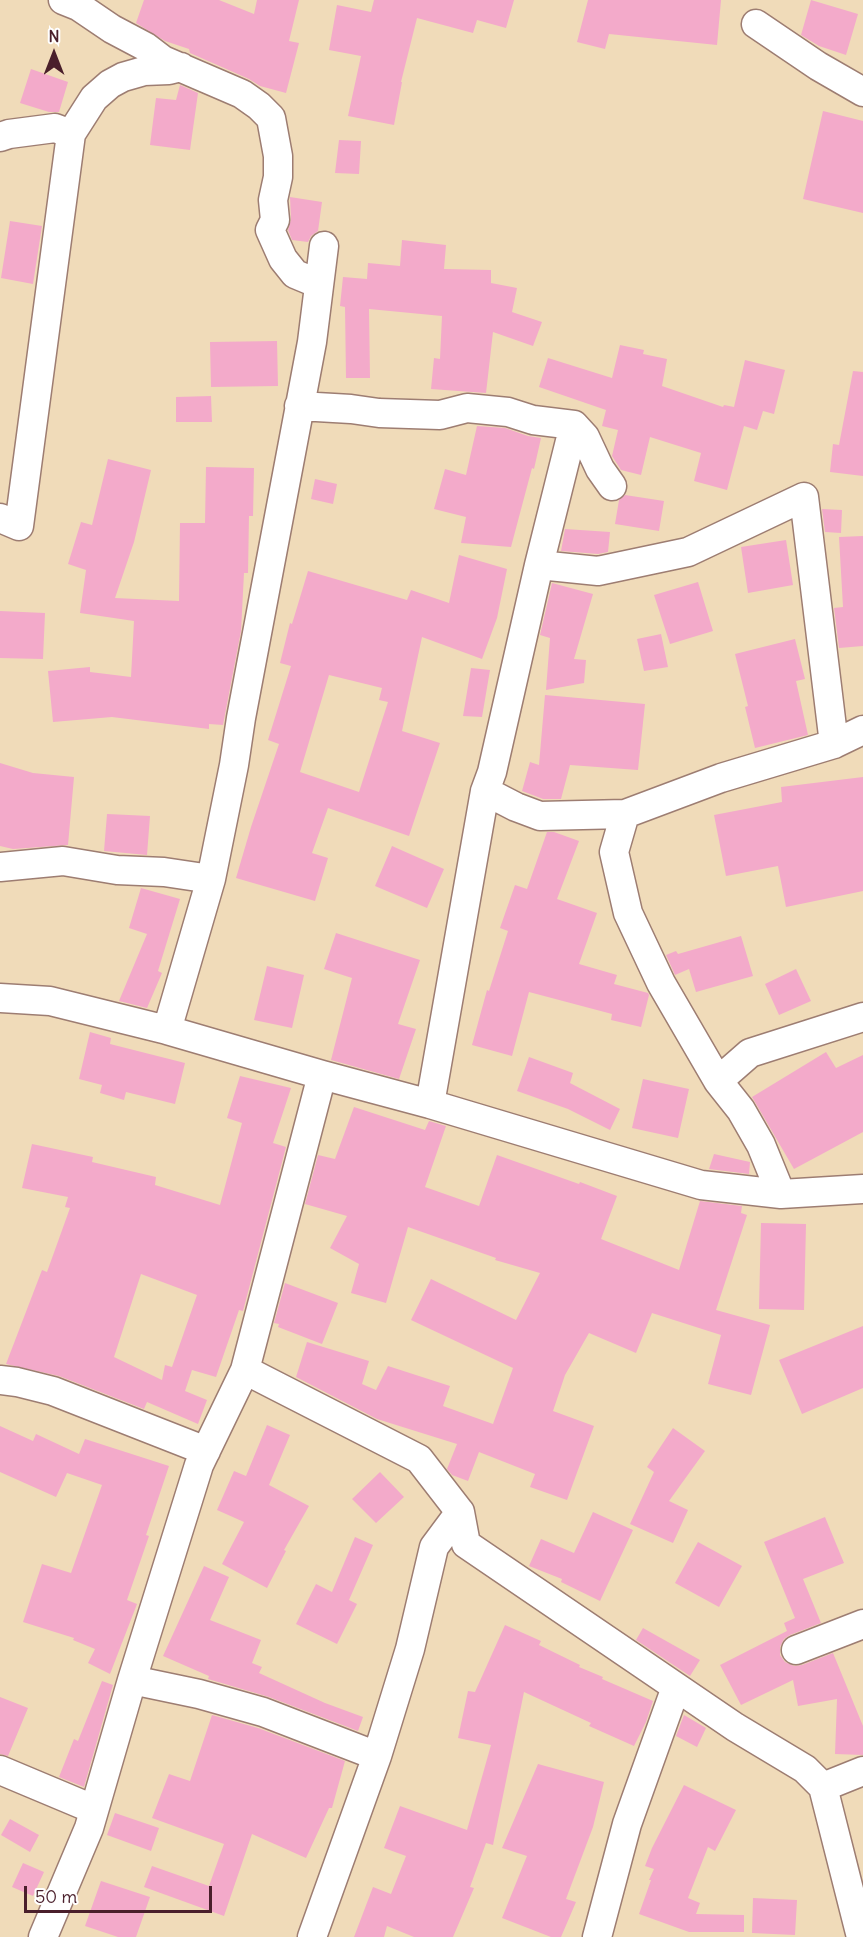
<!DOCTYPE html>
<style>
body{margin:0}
#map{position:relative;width:863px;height:1937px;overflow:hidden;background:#f0dbb9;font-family:Delius,sans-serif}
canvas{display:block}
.north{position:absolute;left:24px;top:24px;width:60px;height:60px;-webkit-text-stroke:4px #fff;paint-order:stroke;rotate:0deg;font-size:16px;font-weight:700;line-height:24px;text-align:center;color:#4a1f2b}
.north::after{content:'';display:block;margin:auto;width:21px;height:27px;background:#4a1f2b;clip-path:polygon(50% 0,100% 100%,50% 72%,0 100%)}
.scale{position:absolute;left:24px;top:1886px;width:188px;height:27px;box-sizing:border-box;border:3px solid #4a1f2b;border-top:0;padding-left:8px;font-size:18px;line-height:21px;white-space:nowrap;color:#4a1f2b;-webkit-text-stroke:4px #fff;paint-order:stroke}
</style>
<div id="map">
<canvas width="863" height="1937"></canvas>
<div class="north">N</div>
<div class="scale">50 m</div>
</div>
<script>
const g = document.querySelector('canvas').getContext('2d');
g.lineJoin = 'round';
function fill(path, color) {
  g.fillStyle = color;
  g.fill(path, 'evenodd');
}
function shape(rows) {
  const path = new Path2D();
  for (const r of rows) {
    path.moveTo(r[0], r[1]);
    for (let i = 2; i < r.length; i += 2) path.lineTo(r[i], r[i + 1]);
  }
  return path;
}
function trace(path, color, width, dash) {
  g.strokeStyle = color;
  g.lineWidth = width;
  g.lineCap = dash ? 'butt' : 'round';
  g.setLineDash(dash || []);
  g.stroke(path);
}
const building = shape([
 [144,0,219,0,254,14,257,0,299,0,289,41,299,43,286,93,260,86,249,79,190,53,189,49,165,41,136,23],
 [374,0,514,0,506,28,477,20,473,33,417,18,401,82,402,82,394,125,348,116,361,56,329,50,337,5,371,12],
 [588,0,721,0,717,45,609,34,605,49,577,42],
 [811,0,858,14,846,55,819,46,801,35],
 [31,69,68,82,59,112,49,112,20,103],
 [180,85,198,93,190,150,150,145,156,98,176,100],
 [823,111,863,121,863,213,803,199],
 [339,140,361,141,359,174,335,173],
 [290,197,322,202,318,231,311,236,308,242,292,240,288,230,291,219],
 [10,221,42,226,33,284,1,278],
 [402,240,446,245,444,269,491,270,491,283,517,288,512,312,542,322,533,346,493,332,486,393,431,389,434,358,440,359,442,316,369,309,370,378,346,378,345,307,340,306,343,277,367,279,368,263,400,266],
 [277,341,278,386,211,387,210,342],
 [620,345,644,350,643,354,667,359,662,386,723,407,724,405,734,407,745,360,785,370,774,414,763,411,757,430,744,426,727,490,694,481,701,453,650,437,641,475,621,470,612,456,618,430,602,426,606,410,539,387,548,358,612,378],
 [853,371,863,372,863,476,830,472,833,444,839,445],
 [211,396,212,422,176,422,176,397],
 [477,426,505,428,528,436,541,438,534,469,532,468,511,547,461,543,466,517,434,509,445,469,466,475],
 [108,459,151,470,134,542,115,598,179,601,180,523,205,523,206,467,254,468,253,516,249,516,248,573,244,573,241,631,223,725,209,724,209,729,112,717,53,722,48,671,90,667,90,672,131,677,134,621,80,613,86,570,68,564,81,522,92,525],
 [315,479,337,484,333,504,311,499],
 [625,495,664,501,659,531,615,524,619,500],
 [822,509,842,510,841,533,825,532],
 [565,529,610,532,608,552,598,554,561,551],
 [863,536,863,646,839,648,834,608,843,607,839,537],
 [786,540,793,585,748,593,741,547],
 [459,555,507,569,497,618,482,659,422,637,402,731,440,743,409,836,328,808,312,853,328,858,315,901,236,878,251,827,279,744,268,740,291,666,280,663,290,623,292,624,308,571,407,600,411,590,449,603],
 [329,675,382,688,379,700,388,702,359,792,300,772],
 [698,582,713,631,670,644,654,595],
 [552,583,593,594,574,659,586,660,584,683,546,690,550,638,540,635],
 [0,611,45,613,43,659,0,658],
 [661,634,668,667,644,671,637,639],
 [795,639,805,679,796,681,808,735,755,748,745,707,748,706,735,654],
 [471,668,490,670,482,717,463,716],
 [545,695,645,704,638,770,570,765,561,799,543,799,522,791,530,762,539,765],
 [0,763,33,773,74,777,68,845,13,849,0,846],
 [863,777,863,891,786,907,778,866,726,876,714,815,782,802,781,787],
 [107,814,150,816,147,855,104,851],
 [547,832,554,832,579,841,557,899,597,913,579,964,617,975,614,984,648,993,649,995,641,1027,611,1020,612,1014,529,992,512,1056,472,1045,487,990,489,991,508,931,500,928,515,885,527,889],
 [392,846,444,869,427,908,375,886],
 [141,888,180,899,158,971,162,973,147,1008,119,1001,147,934,129,928],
 [336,933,420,960,398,1024,416,1029,399,1079,331,1060,352,978,324,969],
 [741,936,753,976,696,992,689,969,675,975,666,955,676,951,678,954],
 [267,966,304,975,292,1028,254,1020],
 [796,969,811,1001,779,1015,765,984],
 [90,1032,111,1038,110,1044,185,1063,175,1104,126,1092,124,1100,100,1093,102,1085,79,1079],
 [826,1052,836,1068,863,1055,863,1132,794,1169,752,1097],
 [529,1057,573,1073,570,1083,620,1109,610,1130,568,1109,517,1091],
 [240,1076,291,1088,273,1143,286,1147,243,1311,239,1310,216,1377,192,1370,185,1391,207,1400,198,1424,147,1402,144,1409,59,1376,6,1364,42,1270,47,1272,70,1208,65,1207,68,1197,22,1188,32,1144,93,1157,92,1162,156,1177,155,1185,220,1205,242,1123,227,1118],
 [141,1274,197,1295,172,1367,165,1365,162,1380,114,1357],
 [643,1079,689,1089,678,1138,632,1128],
 [354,1107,425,1130,429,1121,446,1126,425,1187,479,1206,497,1155,579,1184,580,1182,617,1196,601,1239,679,1270,700,1201,742,1206,741,1213,747,1215,716,1310,770,1325,751,1395,708,1384,721,1335,652,1313,636,1353,589,1333,565,1375,553,1411,594,1426,567,1500,530,1487,535,1474,479,1452,468,1481,452,1475,447,1469,457,1444,377,1419,296,1377,307,1342,369,1361,362,1384,376,1390,388,1366,450,1386,443,1406,493,1424,513,1368,411,1320,431,1279,516,1320,540,1273,495,1260,496,1258,408,1227,386,1303,351,1293,359,1264,330,1248,347,1216,305,1204,318,1155,335,1159],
 [714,1154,750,1162,749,1174,709,1169],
 [761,1223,806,1224,804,1310,759,1309],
 [285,1283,338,1303,322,1344,278,1327,279,1324,274,1323],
 [863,1326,863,1388,802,1414,779,1360],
 [267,1425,290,1435,269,1485,309,1506,284,1550,286,1551,267,1588,222,1564,244,1522,217,1510,234,1471,246,1476],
 [0,1426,33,1441,36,1434,79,1454,85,1439,169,1466,146,1535,149,1536,127,1600,137,1604,110,1674,88,1663,95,1649,73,1640,74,1638,23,1622,42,1564,71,1573,102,1485,67,1473,56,1497,0,1472],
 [673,1428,705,1451,669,1501,688,1510,673,1543,630,1524,654,1472,647,1467],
 [380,1472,404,1497,376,1523,352,1499],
 [593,1512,633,1530,600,1601,561,1582,562,1579,529,1566,541,1539,574,1553],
 [825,1517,844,1563,803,1579,821,1623,790,1635,784,1639,780,1647,780,1655,785,1662,794,1666,802,1665,833,1653,863,1726,863,1755,835,1754,837,1699,798,1706,793,1680,741,1705,720,1665,787,1631,784,1623,795,1618,764,1542],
 [355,1537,373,1545,349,1600,357,1604,337,1644,296,1624,316,1584,332,1592],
 [698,1542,742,1566,719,1607,675,1583],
 [204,1566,229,1577,210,1620,261,1640,252,1663,262,1667,259,1673,325,1703,363,1717,358,1731,269,1697,208,1679,209,1676,163,1656],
 [505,1625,541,1641,539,1645,580,1665,579,1667,603,1677,602,1679,653,1701,646,1722,634,1746,589,1726,591,1723,524,1692,493,1845,486,1843,470,1887,474,1888,453,1937,414,1937,387,1926,384,1937,354,1937,373,1887,391,1894,406,1856,384,1848,400,1806,467,1830,491,1745,458,1738,468,1691,475,1692],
 [643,1628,700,1660,690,1676,636,1640],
 [102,1681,113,1685,84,1787,59,1777,74,1739,78,1741],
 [0,1697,28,1708,8,1756,0,1754],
 [212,1715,258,1728,345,1761,332,1808,329,1808,306,1858,252,1834,224,1916,144,1887,152,1866,209,1886,224,1844,152,1818,169,1774,190,1781],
 [684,1715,706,1728,697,1747,676,1736],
 [538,1764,604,1782,593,1827,566,1899,576,1902,561,1937,551,1937,502,1918,527,1856,502,1848],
 [684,1785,736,1810,715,1851,708,1847,688,1898,700,1903,696,1914,744,1915,744,1932,689,1932,639,1914,651,1880,649,1880,654,1869,645,1866,652,1848],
 [115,1813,159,1828,151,1851,107,1835],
 [10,1819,39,1835,30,1852,1,1835],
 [23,1863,44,1872,33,1896,12,1887],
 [101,1881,150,1897,136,1937,118,1937,85,1926],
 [753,1898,797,1900,795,1935,752,1933]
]);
const street = shape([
 [63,0,78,6,112,29,146,47,163,60,242,94,259,106,271,118,278,156,278,177,273,200,275,220,270,230,283,259,295,274,319,284],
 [756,24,818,66,863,92],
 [0,137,9,134,55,128,71,134],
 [299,406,351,409,379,413,440,415,467,408,508,412,533,420,574,425,585,437,600,469,612,486],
 [0,518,19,526,71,134,94,98,110,84,123,77,144,71,169,70,181,67],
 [539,565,598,571,688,552,804,497,834,744],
 [485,791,516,807,540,816,625,814,721,778,834,744,863,730],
 [625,814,614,852,628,913,661,983,718,1081,741,1110,761,1145,781,1194],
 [0,867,63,861,117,870,164,872,211,879],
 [0,998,50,1001,167,1030,322,1075,430,1104,701,1185,781,1194,863,1189],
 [167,1030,211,879,234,765,241,718,312,342,324,246],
 [718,1081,750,1053,863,1017],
 [430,1104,485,791,492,772,539,565,574,425],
 [245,1370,419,1459,460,1512,466,1544,735,1727,805,1769,823,1787,861,1937],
 [0,1380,17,1382,53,1391,206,1451],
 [796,1650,863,1624],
 [132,1680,199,1694,263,1712,377,1756],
 [0,1770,93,1809],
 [823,1787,863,1771],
 [43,1937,89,1828,132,1680,199,1465,245,1370,322,1075],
 [312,1937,377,1756,410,1649,434,1547,460,1512],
 [597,1937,627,1824,676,1687]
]);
fill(building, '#f3aaca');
trace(street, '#9d7d72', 31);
trace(street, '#fff', 28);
</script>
